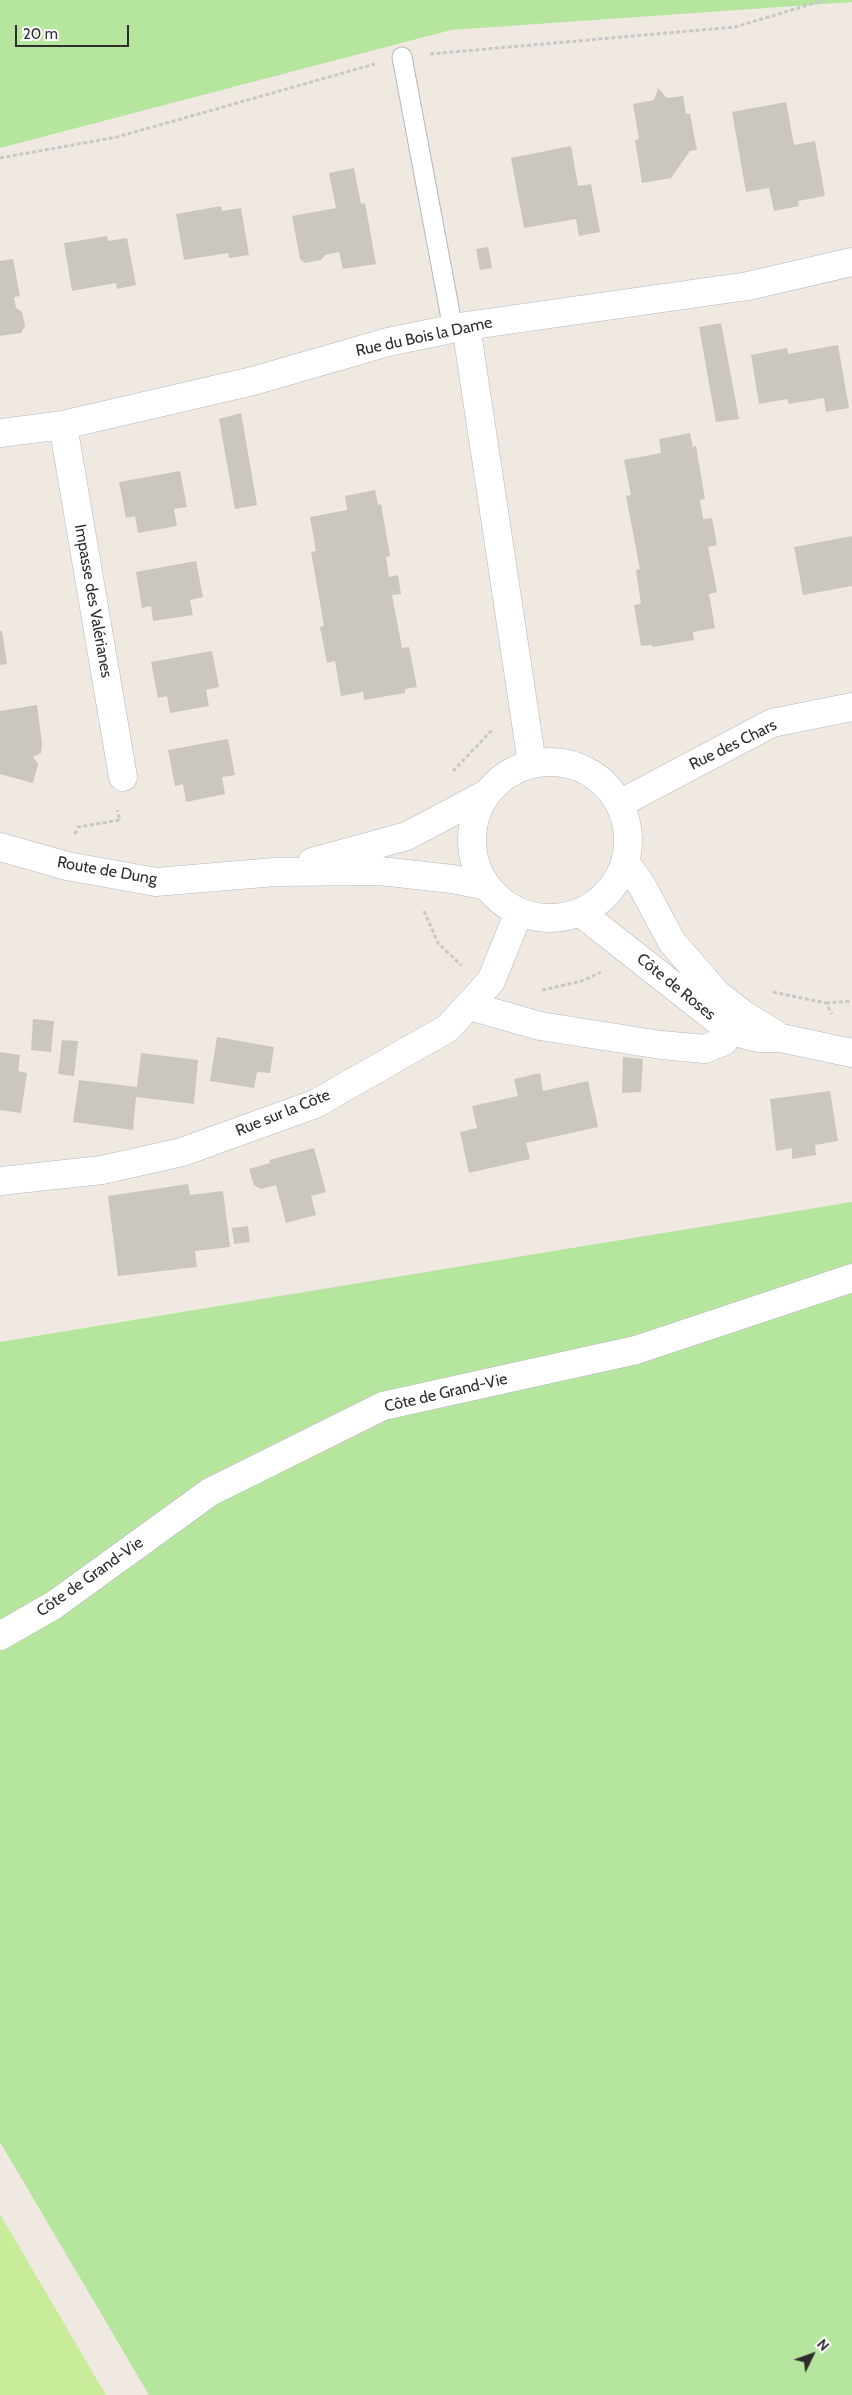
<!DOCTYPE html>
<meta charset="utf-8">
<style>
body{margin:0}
#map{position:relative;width:852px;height:2395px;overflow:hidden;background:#efe9e1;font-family:Cabin,sans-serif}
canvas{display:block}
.north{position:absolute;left:787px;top:2330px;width:50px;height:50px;-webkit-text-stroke:4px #fff;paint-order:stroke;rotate:48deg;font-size:14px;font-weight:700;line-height:20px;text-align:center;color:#2e2e2e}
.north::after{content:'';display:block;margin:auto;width:18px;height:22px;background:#2e2e2e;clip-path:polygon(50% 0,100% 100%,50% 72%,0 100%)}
.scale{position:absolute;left:15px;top:25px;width:114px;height:22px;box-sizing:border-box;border:2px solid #2e2e2e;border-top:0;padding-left:6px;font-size:15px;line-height:18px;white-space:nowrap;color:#2e2e2e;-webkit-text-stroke:4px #fff;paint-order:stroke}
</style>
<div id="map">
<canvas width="852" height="2395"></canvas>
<div class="north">N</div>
<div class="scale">20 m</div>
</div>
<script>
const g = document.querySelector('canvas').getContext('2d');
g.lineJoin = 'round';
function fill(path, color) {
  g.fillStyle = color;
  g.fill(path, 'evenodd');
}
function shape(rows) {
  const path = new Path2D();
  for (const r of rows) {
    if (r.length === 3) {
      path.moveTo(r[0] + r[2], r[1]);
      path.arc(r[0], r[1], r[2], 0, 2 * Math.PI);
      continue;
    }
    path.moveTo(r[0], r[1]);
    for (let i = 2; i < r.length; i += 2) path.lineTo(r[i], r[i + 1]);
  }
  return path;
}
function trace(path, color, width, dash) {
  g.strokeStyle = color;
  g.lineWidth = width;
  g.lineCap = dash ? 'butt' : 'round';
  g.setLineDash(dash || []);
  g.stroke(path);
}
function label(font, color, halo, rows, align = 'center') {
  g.font = font + ' Cabin,sans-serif';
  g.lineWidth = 4.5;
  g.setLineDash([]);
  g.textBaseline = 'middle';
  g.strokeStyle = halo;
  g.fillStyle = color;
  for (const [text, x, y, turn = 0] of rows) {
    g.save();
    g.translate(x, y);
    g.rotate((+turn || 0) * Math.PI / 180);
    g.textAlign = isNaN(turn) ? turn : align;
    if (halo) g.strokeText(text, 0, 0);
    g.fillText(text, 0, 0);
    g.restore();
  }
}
const green = shape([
 [0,0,852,0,852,2,451,30,0,148],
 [852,1202,852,2395,149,2395,0,2142,0,1342]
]);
const pitch = shape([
 [0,2214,106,2395,0,2395]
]);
const building = shape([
 [658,88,667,98,683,96,686,114,690,114,697,150,690,151,671,178,642,183,635,140,639,139,633,104,654,100],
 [786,102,794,145,815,141,825,196,798,201,799,206,774,211,769,188,746,192,732,112],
 [571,146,578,186,591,184,600,232,579,236,576,219,524,228,511,158],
 [354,168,361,204,365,203,376,264,343,269,339,252,325,255,321,260,305,263,300,259,292,216,336,208,329,173],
 [221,206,222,211,241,208,249,255,229,258,228,253,184,260,176,214],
 [107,236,108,241,127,238,136,285,117,289,116,283,72,291,64,243],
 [488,247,492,268,480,270,476,249],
 [13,259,20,296,14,297,16,308,22,312,25,326,21,333,0,336,0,261],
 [721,323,739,419,716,422,699,327],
 [838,345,849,408,826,412,824,398,789,404,787,399,759,404,751,355,787,348,788,354],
 [241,413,257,505,235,509,219,419],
 [690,433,693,447,696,446,705,499,700,500,703,519,712,518,717,545,708,547,717,592,709,594,715,628,693,632,694,640,653,647,652,645,641,646,634,605,641,604,636,570,640,569,626,496,631,495,624,460,661,453,659,439],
 [180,471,187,507,174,509,177,526,138,533,135,516,126,518,119,482],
 [375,490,378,505,381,504,390,556,386,557,389,577,398,575,401,594,392,595,402,648,409,647,417,687,405,689,405,693,364,700,363,692,341,696,335,661,327,663,320,627,324,626,311,552,316,551,310,517,347,510,345,496],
 [852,536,852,586,803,595,794,547],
 [196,561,203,597,190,600,193,615,153,621,151,606,142,608,136,572],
 [0,631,2,631,7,664,0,665],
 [212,651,219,687,206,690,209,706,170,713,167,696,158,698,151,662],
 [37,705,42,744,41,753,33,757,38,764,33,783,0,774,0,711],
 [228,739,235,775,222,777,225,794,186,802,183,784,175,786,168,750],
 [33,1019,54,1021,51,1052,31,1050],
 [217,1037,274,1047,270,1073,257,1072,254,1088,210,1081],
 [62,1040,78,1041,74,1076,58,1074],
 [0,1052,20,1055,18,1071,27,1073,21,1113,0,1110],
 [141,1053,198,1060,194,1104,136,1097,133,1130,73,1122,79,1080,137,1087],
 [623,1057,643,1059,641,1092,622,1093],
 [540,1073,543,1091,588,1081,598,1127,526,1143,530,1159,469,1173,460,1132,477,1128,472,1106,518,1096,514,1079],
 [830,1091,838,1141,815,1145,816,1155,792,1159,792,1148,776,1151,770,1099],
 [314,1148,326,1192,311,1196,316,1215,286,1223,276,1185,261,1189,254,1185,249,1169,270,1163,269,1160],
 [188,1184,190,1195,223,1191,230,1247,195,1251,197,1267,118,1276,108,1196],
 [248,1226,250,1242,234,1244,232,1228]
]);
const path = shape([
 [430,54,735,27,825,0],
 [0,158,117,137,375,64],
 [453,771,492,730],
 [75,834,78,827,120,820,117,810],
 [424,911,438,943,461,965],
 [542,990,582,981,601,972],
 [773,992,826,1003,832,1014],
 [826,1003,852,1001]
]);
const lane = shape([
 [402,57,453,329]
]);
const street = shape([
 [466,326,532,763],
 [63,425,123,777],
 [0,433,63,425,253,381,388,342,466,326,748,286,852,262],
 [621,803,772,723,852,707],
 [470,1006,540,1026,661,1045,705,1049,724,1041,731,1031],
 [0,1181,102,1170,182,1152,315,1104,448,1028,491,981,519,912],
 [0,1636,54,1605,210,1492,383,1406,636,1350,852,1278]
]);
const secondary = shape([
 [550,840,78],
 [0,847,67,866,156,882,275,872,380,871,452,879,487,886],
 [312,862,407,836,486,794],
 [626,863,642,886,672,942,717,994,744,1015,775,1034],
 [581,913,731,1031,758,1038,781,1038,852,1053]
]);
const streetNames = [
 ["Rue du Bois la Dame",424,337,-12],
 ["Impasse des Valérianes",93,601,80],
 ["Rue des Chars",733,745,-26],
 ["Route de Dung",107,871,10],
 ["Côte de Roses",676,987,39],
 ["Rue sur la Côte",283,1113,-22],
 ["Côte de Grand-Vie",446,1393,-13],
 ["Côte de Grand-Vie",90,1577,-35]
];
fill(green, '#b6e59e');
fill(pitch, '#c9ec9a');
fill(building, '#cbc7bf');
trace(lane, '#b4b7c1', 21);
trace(street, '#b4b7c1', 29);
trace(secondary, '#b4b7c1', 29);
trace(path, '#c9c9c9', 3, [4, 2.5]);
trace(lane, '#fff', 19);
trace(street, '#fff', 28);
trace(secondary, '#fff', 28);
label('16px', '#2e2e2e', '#fff', streetNames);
</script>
